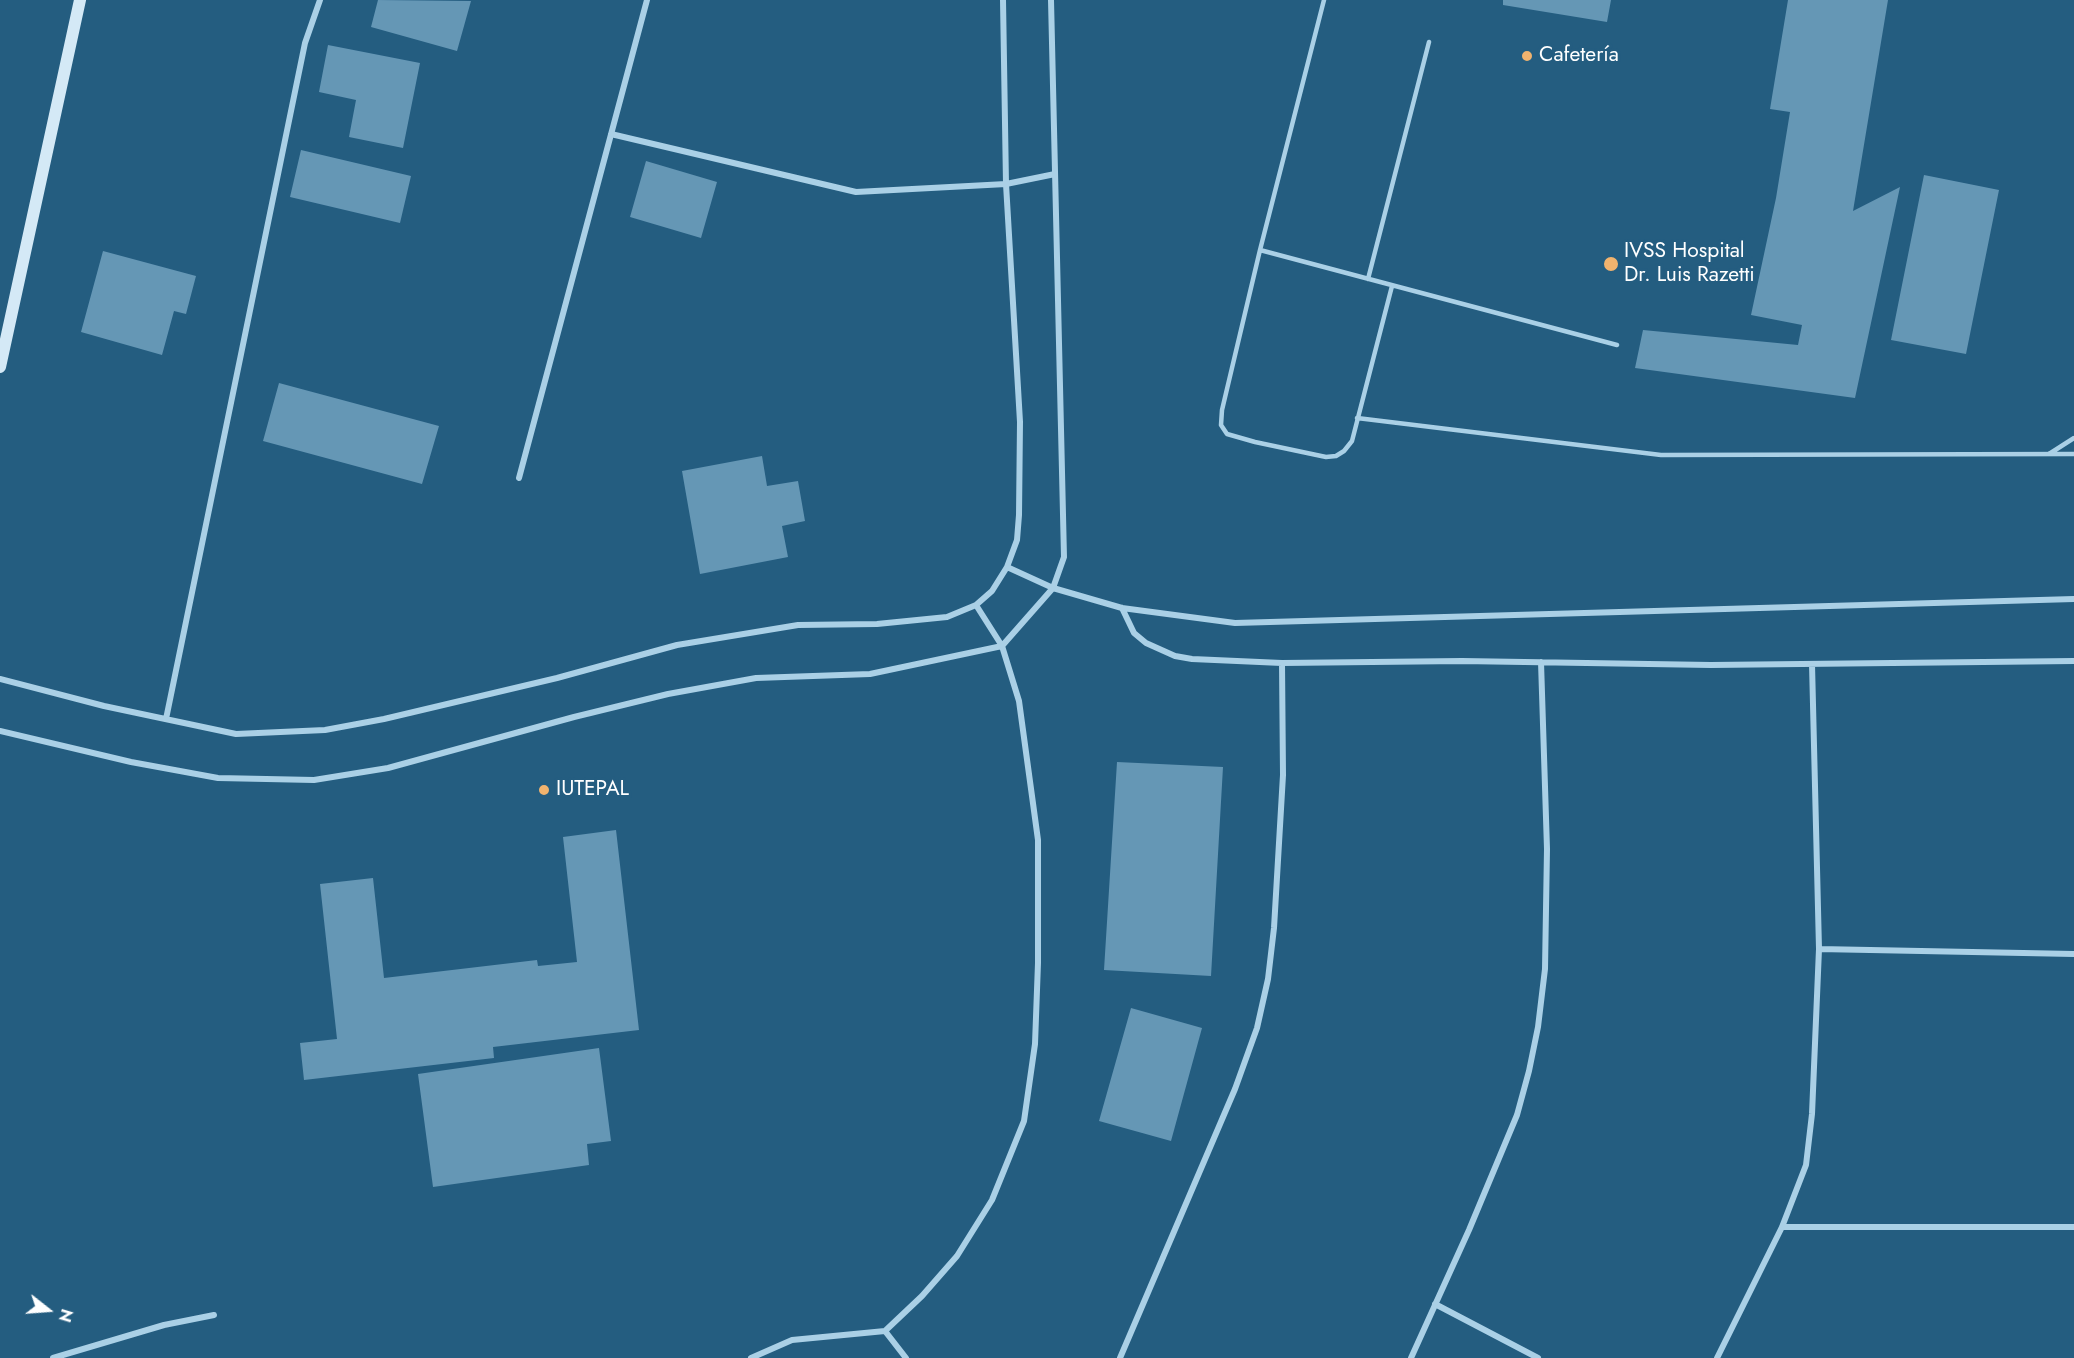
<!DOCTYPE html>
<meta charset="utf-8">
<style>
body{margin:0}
#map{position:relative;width:2074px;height:1358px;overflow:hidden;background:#245d80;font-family:Jost,sans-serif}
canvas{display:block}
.north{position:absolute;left:18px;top:1280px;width:60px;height:60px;-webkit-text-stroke:4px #245d80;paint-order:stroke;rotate:107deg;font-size:16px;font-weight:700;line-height:24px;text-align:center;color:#fff}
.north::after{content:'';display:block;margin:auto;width:21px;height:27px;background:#fff;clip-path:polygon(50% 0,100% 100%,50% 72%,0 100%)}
</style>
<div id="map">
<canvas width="2074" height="1358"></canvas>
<div class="north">N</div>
</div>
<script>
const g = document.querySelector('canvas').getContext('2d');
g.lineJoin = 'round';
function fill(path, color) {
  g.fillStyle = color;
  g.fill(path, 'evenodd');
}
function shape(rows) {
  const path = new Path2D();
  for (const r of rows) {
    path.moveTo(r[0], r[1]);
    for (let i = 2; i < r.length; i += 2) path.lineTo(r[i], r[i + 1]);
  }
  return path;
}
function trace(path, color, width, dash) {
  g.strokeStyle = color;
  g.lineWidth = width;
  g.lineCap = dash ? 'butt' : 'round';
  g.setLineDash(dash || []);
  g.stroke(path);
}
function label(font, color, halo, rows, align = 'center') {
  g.font = font + ' Jost,sans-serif';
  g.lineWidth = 6;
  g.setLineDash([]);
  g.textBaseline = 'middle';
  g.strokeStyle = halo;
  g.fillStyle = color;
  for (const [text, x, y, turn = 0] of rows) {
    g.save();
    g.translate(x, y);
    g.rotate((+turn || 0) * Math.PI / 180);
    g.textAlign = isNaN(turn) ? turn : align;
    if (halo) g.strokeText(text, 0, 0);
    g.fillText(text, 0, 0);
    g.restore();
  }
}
const building = shape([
 [378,0,471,1,457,51,371,27],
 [1503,0,1611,0,1607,22,1503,5],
 [1788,0,1888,0,1853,211,1900,187,1855,398,1635,368,1643,330,1798,345,1802,325,1751,315,1776,198,1790,112,1770,109],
 [328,45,420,63,403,148,349,137,356,100,319,92],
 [301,150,411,176,400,223,290,197],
 [646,161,717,182,701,238,630,217],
 [1924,175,1999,190,1966,354,1891,340],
 [103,251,196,276,186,314,174,311,162,355,81,332],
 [279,383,439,426,422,484,263,441],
 [762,456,767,486,798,481,805,521,782,526,788,557,700,574,682,471],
 [1117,762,1223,767,1211,976,1104,970],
 [616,830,639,1030,493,1047,494,1058,304,1080,300,1043,337,1039,320,884,373,878,384,978,537,960,538,966,577,962,563,837],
 [1131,1008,1202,1028,1171,1141,1099,1121],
 [599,1048,611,1141,587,1144,589,1165,433,1187,418,1074]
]);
const lane = shape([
 [1324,0,1260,250,1617,345],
 [1260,250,1222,410,1221,425,1227,434,1255,442,1326,457,1336,456,1344,451,1352,441,1392,286],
 [1368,279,1429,42],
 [1357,418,1661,455,2074,454],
 [2049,454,2074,438]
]);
const street = shape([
 [611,134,856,192,1006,184,1055,174],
 [519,478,647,0],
 [1007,567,1053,588,1122,608,1235,623,2074,599],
 [1122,608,1134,633,1146,643,1175,656,1192,659,1282,663,1462,661,1711,665,2074,661],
 [0,679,104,706,236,734,325,730,384,719,557,678,677,645,798,625,877,624,947,617,976,605,992,591,1007,567,1017,540,1019,515,1020,422,1006,184,1003,0],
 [166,719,305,43,320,0],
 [0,731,131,762,218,778,314,780,388,768,574,717,668,694,756,678,870,674,1002,646,1053,588,1064,557,1051,0],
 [1819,949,2074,954],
 [1782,1227,2074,1227],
 [1435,1304,1538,1358],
 [885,1331,906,1358],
 [53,1358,164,1325,214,1315],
 [751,1358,792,1340,885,1331,922,1296,957,1256,992,1200,1024,1121,1035,1044,1038,963,1038,840,1019,701,1002,646,976,605],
 [1120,1358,1235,1089,1257,1028,1268,979,1274,928,1283,775,1282,663],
 [1411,1358,1469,1230,1517,1115,1529,1071,1538,1027,1545,969,1547,849,1541,662],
 [1717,1358,1782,1227,1806,1165,1812,1114,1819,949,1812,664]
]);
const secondary = shape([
 [0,367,80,0]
]);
const markers = [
 [1527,56,6,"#f1b36e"],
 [1611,264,8,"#f1b36e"],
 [544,790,6,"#f1b36e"]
];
const poiNames = [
 ["Cafetería",1539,56],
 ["IVSS Hospital",1624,252],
 ["Dr. Luis Razetti",1624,276],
 ["IUTEPAL",556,790]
];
fill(building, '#6597b5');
trace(lane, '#aad0e6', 4.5);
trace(street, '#aad0e6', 6);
trace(secondary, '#d4e9f6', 12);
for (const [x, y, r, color] of markers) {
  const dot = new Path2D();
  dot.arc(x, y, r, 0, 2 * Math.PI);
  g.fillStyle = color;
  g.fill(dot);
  trace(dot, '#245d80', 2);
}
label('21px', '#fff', '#245d80', poiNames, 'left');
</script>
